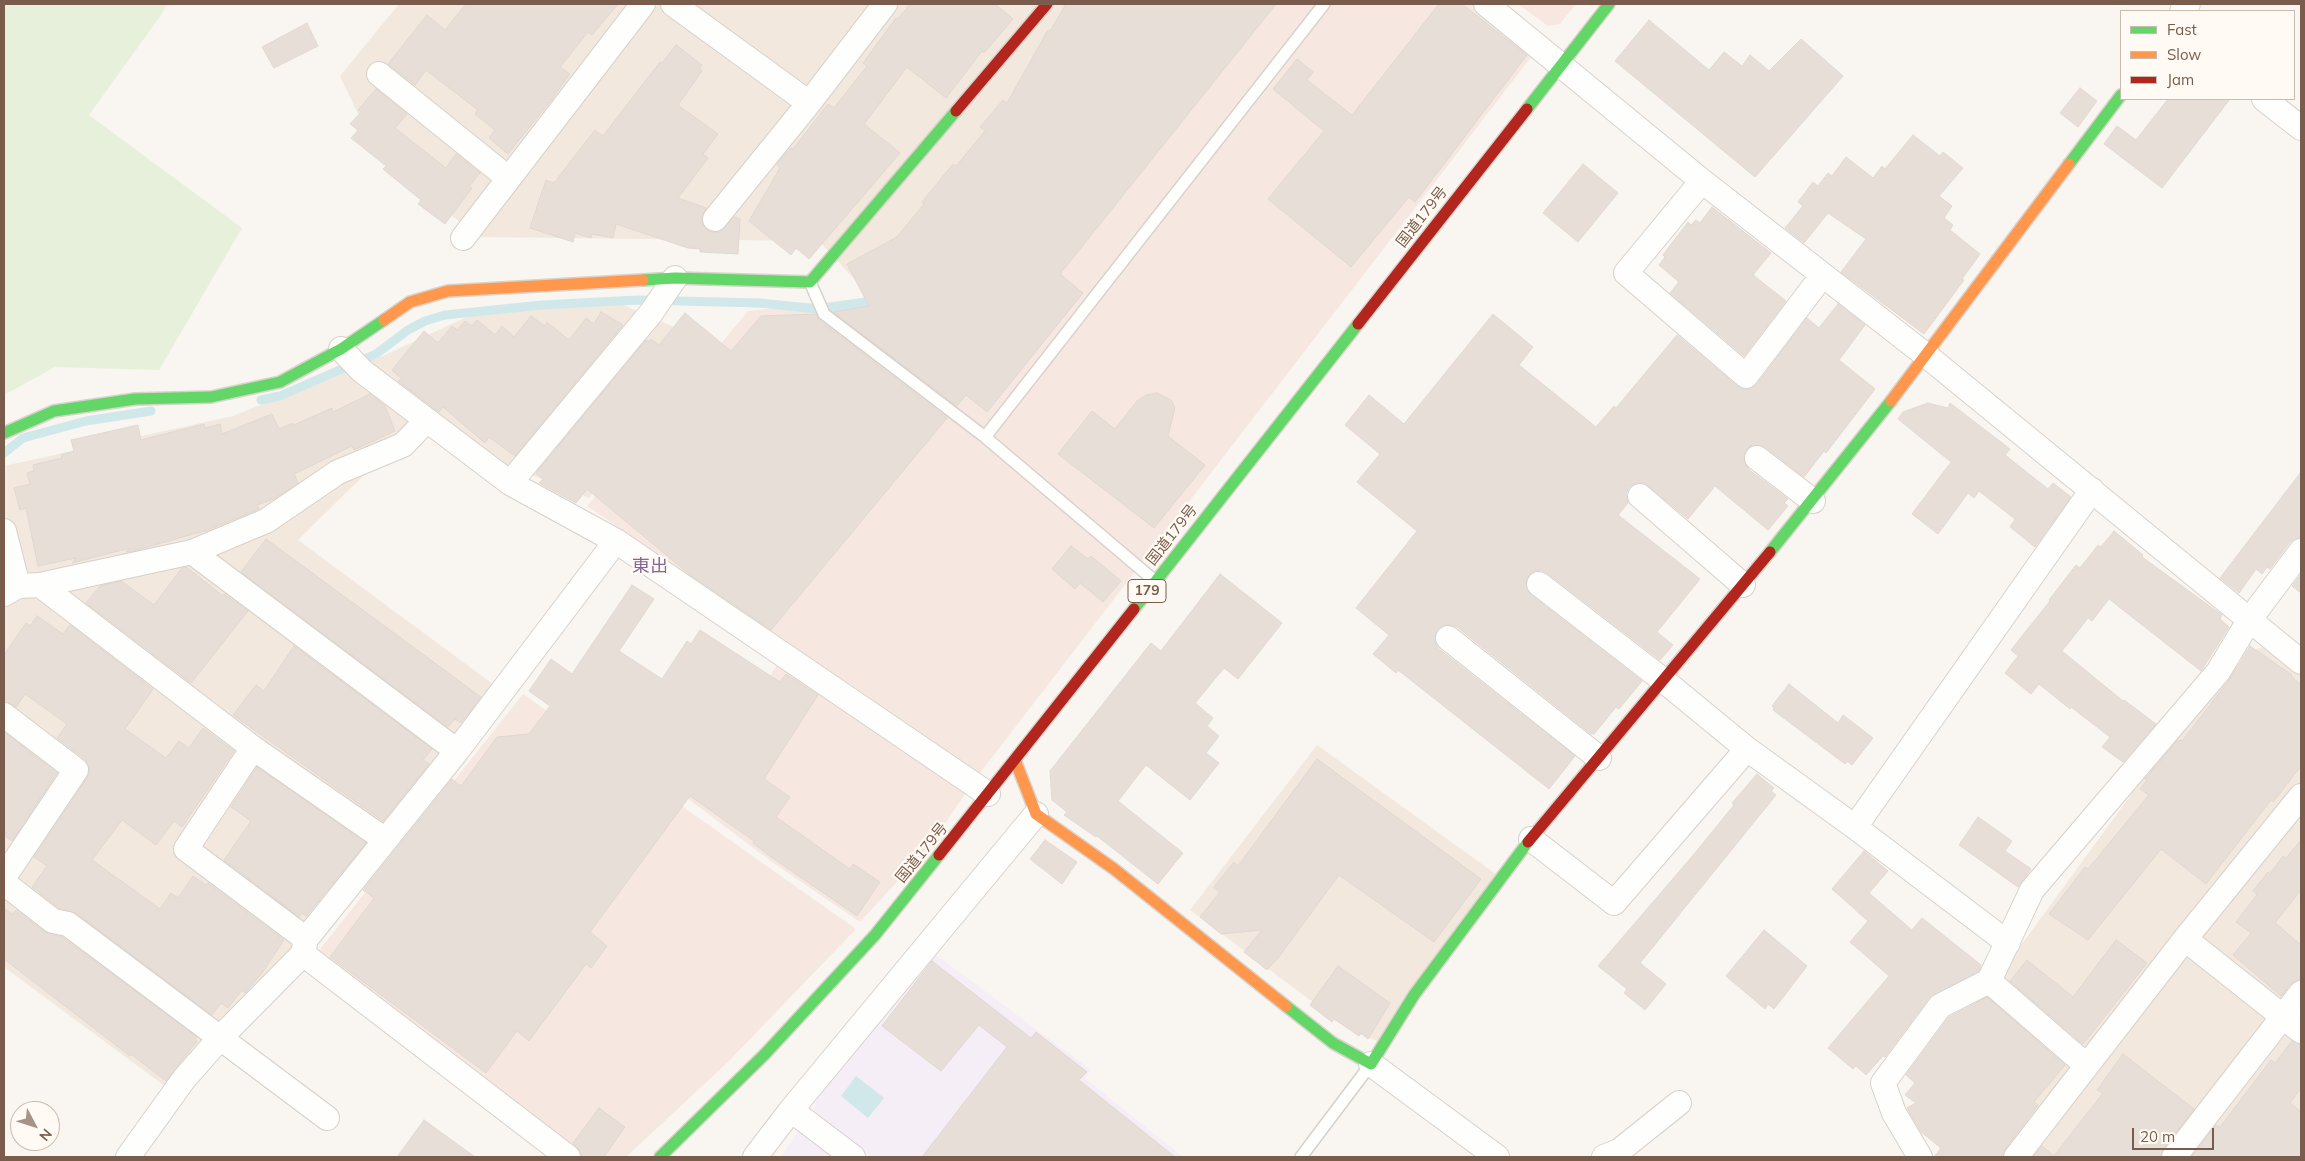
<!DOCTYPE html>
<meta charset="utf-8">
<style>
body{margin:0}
#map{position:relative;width:2305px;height:1161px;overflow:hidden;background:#f9f5f0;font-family:Mulish,sans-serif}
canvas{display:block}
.frame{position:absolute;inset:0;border:5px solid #7a5c4d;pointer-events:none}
.legend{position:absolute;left:2120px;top:10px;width:175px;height:90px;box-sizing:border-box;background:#fffaf3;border:1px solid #cabbb1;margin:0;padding:6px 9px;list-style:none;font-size:15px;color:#7a5c4d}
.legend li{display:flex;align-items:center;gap:10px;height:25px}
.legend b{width:25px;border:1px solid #cabbb1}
.north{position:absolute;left:10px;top:1101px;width:50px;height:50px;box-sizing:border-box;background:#fffaf3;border:1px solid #cabbb1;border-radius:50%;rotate:130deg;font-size:14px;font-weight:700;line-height:20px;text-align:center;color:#7a5c4d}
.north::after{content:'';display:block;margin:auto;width:18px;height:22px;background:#a69286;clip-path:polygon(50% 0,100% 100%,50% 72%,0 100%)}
.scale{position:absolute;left:2132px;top:1128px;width:82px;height:22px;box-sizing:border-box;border:2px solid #7a5c4d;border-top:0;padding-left:6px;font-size:15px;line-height:18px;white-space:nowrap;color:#7a5c4d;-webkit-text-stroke:4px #fffaf3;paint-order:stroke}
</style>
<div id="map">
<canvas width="2305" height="1161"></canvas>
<div class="frame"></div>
<ul class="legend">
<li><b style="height:6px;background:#63d668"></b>Fast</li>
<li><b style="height:6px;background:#ff974d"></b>Slow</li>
<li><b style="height:6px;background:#b3261e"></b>Jam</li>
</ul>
<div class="north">N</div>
<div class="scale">20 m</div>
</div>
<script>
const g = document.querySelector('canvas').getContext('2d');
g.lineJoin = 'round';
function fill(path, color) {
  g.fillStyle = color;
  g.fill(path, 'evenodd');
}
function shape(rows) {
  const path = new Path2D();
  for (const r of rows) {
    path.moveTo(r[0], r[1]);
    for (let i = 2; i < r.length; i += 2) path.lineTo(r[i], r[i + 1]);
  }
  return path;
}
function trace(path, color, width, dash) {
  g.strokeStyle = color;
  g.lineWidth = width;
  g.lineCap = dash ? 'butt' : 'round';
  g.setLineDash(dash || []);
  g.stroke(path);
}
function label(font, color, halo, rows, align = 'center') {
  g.font = font + ' Mulish,"Noto Sans JP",sans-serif';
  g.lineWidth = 4.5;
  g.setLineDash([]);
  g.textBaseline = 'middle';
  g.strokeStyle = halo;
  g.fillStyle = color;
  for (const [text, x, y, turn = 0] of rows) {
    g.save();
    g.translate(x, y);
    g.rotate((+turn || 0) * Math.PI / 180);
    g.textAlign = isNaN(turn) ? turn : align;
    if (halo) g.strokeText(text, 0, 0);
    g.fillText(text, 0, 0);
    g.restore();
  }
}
const residential = shape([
 [399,4,1145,4,1145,7,858,283,819,241,478,237,376,152,340,76],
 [614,301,714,344,589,498,413,427,298,540,509,696,181,1098,4,967,4,466,233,416,383,356,471,315],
 [2264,647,2301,676,2301,1157,1964,1157,1956,1152,1922,1072,2027,937,2144,777,2251,650],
 [1317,745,1497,875,1377,1041,1350,1030,1190,910]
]);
const commercial = shape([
 [1155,4,1473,4,1535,52,980,773,587,506,748,311,912,293,1155,9],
 [1518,4,1576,4,1560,24,1548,26],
 [780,661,969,788,930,846,860,922,772,862,687,798],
 [523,694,856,929,728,1062,626,1157,585,1157,317,953]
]);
const education = shape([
 [935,954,1091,1070,1085,1078,1183,1157,871,1157,814,1112,815,1098],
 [799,1131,835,1157,781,1157]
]);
const green = shape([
 [4,4,167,4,161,15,89,115,242,228,159,370,55,367,4,395]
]);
const water = shape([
 [856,1076,884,1098,868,1118,841,1096]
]);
const stream = shape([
 [261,400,280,396,376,354,408,330,425,321,445,315,542,305,638,300,759,303,819,309,879,300],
 [4,453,23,438,86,421,151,411]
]);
const building = shape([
 [466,4,618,4,592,35,588,32,560,67,570,74,552,99,508,154,489,138,495,130,475,114,478,110,426,70,415,85,388,64,427,15,445,30,466,4],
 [910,4,995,4,1013,19,984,53,982,51,946,98,907,67,864,124,900,153,809,259,796,248,791,255,749,221,780,168,777,164,791,148,793,149,828,104,834,108,867,66,863,63,896,18,898,19,910,4],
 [1066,4,1276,4,1060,274,1083,293,987,412,966,395,957,406,833,312,869,306,847,264,897,237,924,204,922,202,953,164,956,166,985,131,980,127,1003,100,1007,103,1048,30,1050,31,1066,4],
 [1439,4,1462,4,1527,55,1415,202,1409,197,1351,267,1268,199,1324,131,1273,89,1297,59,1313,72,1307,80,1352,115,1439,4],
 [1649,20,1709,70,1724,52,1742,66,1750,55,1769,71,1801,39,1843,76,1755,177,1615,61,1649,20],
 [307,23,318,46,274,68,262,47,307,23],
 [676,45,702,65,699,69,702,71,678,105,718,134,703,154,708,158,678,198,706,208,702,216,702,223,706,229,712,232,720,232,734,217,740,219,738,254,700,252,700,249,688,248,616,224,613,238,592,234,591,238,575,233,573,242,530,228,546,180,554,183,595,130,603,136,660,62,662,63,676,45],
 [2080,88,2097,101,2078,127,2060,113,2080,88],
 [376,89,407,114,395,128,446,168,456,154,480,173,469,186,472,188,445,224,418,204,421,200,383,169,386,166,351,138,358,130,350,124,361,112,358,110,376,89],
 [2168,99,2230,99,2162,188,2104,144,2117,126,2136,140,2168,99],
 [1913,135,1940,156,1943,152,1963,168,1939,196,1952,206,1944,218,1953,225,1950,230,1980,254,1962,279,1964,280,1924,334,1841,272,1866,239,1828,213,1804,243,1785,228,1803,206,1798,202,1813,182,1818,186,1828,173,1832,176,1846,157,1873,178,1882,166,1885,169,1913,135],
 [1583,164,1618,193,1578,242,1543,213,1583,164],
 [1712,207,1771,253,1753,275,1786,301,1744,356,1670,293,1679,282,1659,265,1665,257,1663,255,1688,222,1691,225,1696,220,1700,223,1712,207],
 [1838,304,1865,325,1839,360,1875,389,1826,453,1824,451,1804,477,1765,447,1752,445,1746,450,1743,457,1748,469,1788,499,1784,503,1788,506,1768,530,1715,486,1688,519,1645,483,1636,483,1629,487,1626,494,1628,503,1618,515,1700,579,1657,632,1673,645,1660,660,1547,573,1541,570,1534,571,1528,576,1526,589,1531,595,1642,681,1619,709,1616,707,1594,734,1591,734,1457,627,1450,625,1443,625,1437,630,1435,643,1439,649,1575,756,1549,789,1398,670,1396,673,1373,654,1389,635,1356,608,1417,531,1357,482,1380,454,1345,425,1369,395,1404,424,1493,314,1533,347,1519,365,1596,427,1614,406,1616,408,1677,335,1737,386,1743,389,1751,389,1757,384,1807,318,1819,328,1838,304],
 [601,312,623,325,515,456,489,437,485,443,443,407,439,412,398,381,402,379,392,370,424,331,438,343,452,326,457,330,465,321,472,326,477,320,495,335,502,326,514,337,531,316,545,326,547,322,569,340,586,318,594,324,601,312],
 [685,313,731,351,761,316,816,314,819,320,947,418,771,630,689,574,587,489,576,503,539,483,543,479,536,473,646,340,649,342,651,339,659,345,685,313],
 [1157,393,1171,400,1175,408,1168,436,1205,465,1154,528,1058,454,1092,411,1115,429,1137,401,1146,395,1157,393],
 [370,394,385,406,395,431,354,450,352,446,294,474,298,483,274,499,257,505,259,509,208,530,133,551,126,552,130,548,72,563,76,558,38,566,26,508,20,510,14,488,30,484,27,473,34,471,33,465,62,458,61,455,74,451,71,440,138,425,141,440,204,424,205,428,220,424,222,434,272,414,279,429,293,423,294,425,332,408,333,412,370,394],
 [1928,403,1948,408,1950,403,2010,449,2005,455,2048,489,2053,483,2071,497,2035,547,2010,527,2015,519,1979,491,1974,498,1968,493,1938,534,1912,514,1951,462,1898,419,1903,412,1928,403],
 [2301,472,2301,537,2290,542,2270,569,2267,567,2262,574,2256,569,2239,593,2220,578,2301,472],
 [2114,531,2143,555,2142,557,2222,615,2220,619,2229,627,2201,671,2109,599,2092,621,2088,618,2062,651,2123,701,2124,700,2156,724,2123,762,2102,747,2110,737,2071,707,2070,709,2039,684,2031,694,2005,673,2018,656,2011,650,2050,601,2049,600,2076,565,2080,568,2098,545,2101,547,2114,531],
 [266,539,481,697,461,723,455,719,448,727,241,572,266,539],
 [1071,546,1088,559,1091,556,1121,581,1103,602,1080,583,1075,589,1052,569,1071,546],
 [186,567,223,596,224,594,248,611,191,683,86,603,100,586,121,581,154,605,182,568,186,567],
 [1220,574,1282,623,1238,679,1224,668,1195,703,1213,718,1207,726,1219,736,1206,753,1219,763,1190,800,1146,765,1118,801,1183,853,1158,884,1097,836,1096,837,1064,815,1067,812,1052,800,1050,771,1151,643,1161,651,1220,574],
 [2301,574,2301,593,2292,586,2301,574],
 [632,585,654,599,619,651,662,679,687,641,691,644,700,630,780,682,786,674,818,695,764,779,790,797,776,817,850,869,853,864,880,882,857,916,771,857,753,843,754,841,690,796,590,932,607,946,591,968,586,964,529,1041,517,1031,486,1073,330,957,374,898,363,890,452,779,461,786,497,737,529,734,550,706,529,691,551,659,572,674,632,585],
 [37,616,63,634,70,625,153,689,125,729,166,758,179,741,189,748,203,728,234,751,182,827,174,821,156,845,122,820,92,860,160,909,171,893,178,898,193,876,206,885,208,883,284,940,262,973,245,993,242,990,228,1008,221,1003,212,1015,76,913,59,908,32,887,47,866,34,857,87,778,90,771,85,759,57,738,67,724,25,694,16,707,4,702,4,655,26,623,30,626,37,616],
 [294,646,432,749,423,760,429,764,383,821,233,715,256,685,264,691,294,646],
 [2250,646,2292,675,2291,676,2301,685,2301,766,2273,802,2271,800,2206,884,2161,849,2088,940,2049,914,2085,867,2088,869,2149,795,2140,789,2147,780,2145,779,2177,741,2183,740,2230,679,2250,646],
 [1789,684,1838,723,1843,715,1873,738,1852,765,1847,761,1845,764,1773,710,1774,708,1772,706,1789,684],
 [4,732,57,773,12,841,4,835,4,732],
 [1317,759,1481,879,1434,942,1339,875,1278,958,1267,970,1244,952,1262,930,1221,934,1200,917,1220,892,1214,887,1234,862,1238,866,1317,759],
 [257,767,366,843,306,916,302,913,299,917,224,860,251,821,231,807,257,767],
 [1757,774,1774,788,1771,791,1776,795,1640,963,1666,984,1645,1010,1624,993,1627,989,1598,966,1695,853,1734,805,1732,803,1757,774],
 [1978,817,2012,841,2005,851,2031,869,2018,887,1959,845,1978,817],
 [1045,840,1077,862,1062,884,1030,859,1045,840],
 [2301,840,2301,890,2275,923,2301,945,2301,978,2290,984,2281,996,2233,955,2251,933,2236,922,2257,895,2253,891,2268,872,2270,874,2283,856,2286,858,2301,840],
 [1864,851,1888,871,1869,893,1912,930,1922,918,1981,965,1979,971,1929,998,1885,1057,1883,1056,1866,1075,1856,1066,1853,1069,1828,1048,1889,976,1850,942,1868,921,1832,889,1864,851],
 [4,908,12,914,16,910,45,932,62,937,197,1037,195,1039,197,1041,166,1081,131,1054,130,1056,4,959,4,908],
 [1764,930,1807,966,1774,1009,1768,1004,1765,1009,1726,976,1764,930],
 [2116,940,2147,963,2083,1044,2010,981,2027,960,2073,997,2116,940],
 [932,961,1031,1038,1036,1032,1087,1072,1079,1080,1175,1157,922,1157,1007,1047,979,1025,941,1071,882,1026,932,961],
 [1338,966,1390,1003,1368,1039,1361,1033,1359,1036,1334,1019,1332,1022,1310,1005,1338,966],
 [1987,997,2065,1065,2034,1102,2038,1105,2005,1149,2003,1157,1934,1157,1941,1148,1921,1132,1907,1108,1916,1103,1905,1095,1915,1083,1906,1075,1949,1017,1987,997],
 [2292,1041,2301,1044,2301,1088,2290,1103,2301,1112,2301,1157,2191,1157,2216,1125,2220,1127,2271,1060,2275,1063,2292,1041],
 [2123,1054,2194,1109,2163,1149,2161,1157,2033,1157,2042,1146,2054,1156,2103,1093,2097,1090,2123,1054],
 [599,1108,625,1127,604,1157,582,1157,580,1151,573,1143,599,1108],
 [424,1120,475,1157,397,1157,424,1120]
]);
const lane = shape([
 [810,282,824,314,985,437,1155,581],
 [985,437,1324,4],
 [1301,1157,1371,1064]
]);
const street = shape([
 [673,4,809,103],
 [1486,4,1702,181,1927,356,2301,662],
 [2182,11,2188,4],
 [379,74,508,178],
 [2264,99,2301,128],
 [1702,181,1626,273,1746,376,1822,276],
 [715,219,809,103,885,4],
 [463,238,643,4],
 [341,349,362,371,510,483,616,541,988,794],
 [1757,458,1813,501],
 [510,483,651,313,675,278],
 [1640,496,1743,585],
 [4,531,18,586],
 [192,552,457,751],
 [1539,584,1663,680,1747,749,1855,827,2008,943],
 [40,585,253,748,384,839],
 [4,594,18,586,40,585,192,552,266,521,338,472,403,445,426,421],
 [1448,638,1599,758],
 [4,715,76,770,4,877],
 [253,748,186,849,306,939],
 [1855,827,2092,490],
 [1531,839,1614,903,1747,749],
 [4,883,53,921,68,924,327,1118],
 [2185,939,2301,1031],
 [303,954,568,1157],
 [1371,1064,1497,1157],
 [2086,1065,1989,981,2032,890,2218,672,2250,619,2301,551],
 [791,1110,853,1157],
 [128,1157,184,1079,220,1038,303,954,306,939,457,751,616,541],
 [755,1157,791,1110,1036,814],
 [1604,1157,1619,1151,1679,1103],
 [1920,1157,1894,1113,1883,1083,1940,1006,1989,981],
 [2016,1157,2185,939,2301,796],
 [2174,1157,2301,993]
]);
const fast = shape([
 [1527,109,1609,4],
 [2069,164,2121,95],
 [643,280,675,278,810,282,956,111],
 [4,433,54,411,135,399,211,397,280,382,341,349,384,320],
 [1770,552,1891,401],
 [1134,609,1358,324],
 [1286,1006,1333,1043,1371,1064,1414,995,1528,842],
 [660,1157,765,1054,875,935,939,855]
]);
const slow = shape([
 [384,320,410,302,448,291,643,280],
 [1891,401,2069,164],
 [1015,760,1036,814,1114,869,1286,1006]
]);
const jam = shape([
 [956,111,1047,4],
 [1358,324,1527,109],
 [1528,842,1770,552],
 [939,855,1134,609]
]);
const shields = [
 [1147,591,38]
];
const shieldNames = [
 ["179",1147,591]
];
const streetNames = [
 ["国道179号",1422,217,-52],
 ["国道179号",1172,535,-52],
 ["国道179号",922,853,-51]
];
const quarterNames = [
 ["東出",650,567]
];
fill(residential, '#f2e8de');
fill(commercial, '#f6e8e1');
fill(education, '#f6eef6');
fill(green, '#e7f0db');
fill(water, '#d0e8ea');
trace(stream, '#d0e8ea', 9);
fill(building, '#e6ded7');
trace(building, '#e2d8d2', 1);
trace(lane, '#d7d1cb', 14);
trace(street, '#d7d1cb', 26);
trace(fast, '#d9d2cb', 14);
trace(slow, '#d9d2cb', 14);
trace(jam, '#d9d2cb', 14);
trace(lane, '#fefefd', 11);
trace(street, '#fefefd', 24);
trace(fast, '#63d668', 11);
trace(slow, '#ff974d', 11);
trace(jam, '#b3261e', 11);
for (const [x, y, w] of shields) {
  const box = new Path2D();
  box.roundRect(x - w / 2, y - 11.5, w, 23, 4);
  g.fillStyle = '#fffaf3';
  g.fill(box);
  trace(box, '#7a5c4d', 1);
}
label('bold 14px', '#7a5c4d', null, shieldNames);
label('15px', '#7a5c4d', '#fffaf3', streetNames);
label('18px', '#846695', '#fffaf3', quarterNames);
</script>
